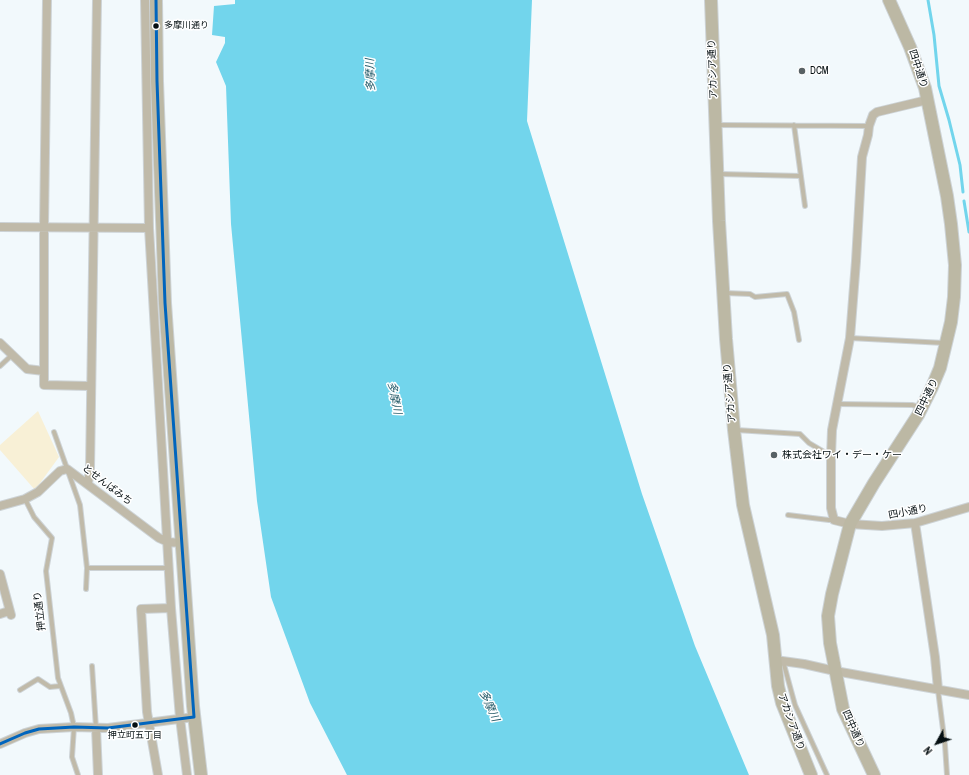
<!DOCTYPE html>
<meta charset="utf-8">
<style>
body{margin:0}
#map{position:relative;width:969px;height:775px;overflow:hidden;background:#f2f9fc;font-family:"Archivo Narrow",sans-serif}
canvas{display:block}
.north{position:absolute;left:917px;top:723px;width:40px;height:40px;-webkit-text-stroke:3px #fff;paint-order:stroke;rotate:230deg;font-size:11px;font-weight:700;line-height:16px;text-align:center;color:#050f12}
.north::after{content:'';display:block;margin:auto;width:14px;height:18px;background:#050f12;clip-path:polygon(50% 0,100% 100%,50% 72%,0 100%)}
</style>
<div id="map">
<canvas width="969" height="775"></canvas>
<div class="north">N</div>
</div>
<script>
const g = document.querySelector('canvas').getContext('2d');
g.lineJoin = 'round';
function fill(path, color) {
  g.fillStyle = color;
  g.fill(path, 'evenodd');
}
function shape(rows) {
  const path = new Path2D();
  for (const r of rows) {
    path.moveTo(r[0], r[1]);
    for (let i = 2; i < r.length; i += 2) path.lineTo(r[i], r[i + 1]);
  }
  return path;
}
function trace(path, color, width, dash) {
  g.strokeStyle = color;
  g.lineWidth = width;
  g.lineCap = dash ? 'butt' : 'round';
  g.setLineDash(dash || []);
  g.stroke(path);
}
function label(font, color, halo, rows, align = 'center') {
  g.font = font + ' "Archivo Narrow","Noto Sans JP",sans-serif';
  g.lineWidth = 3;
  g.setLineDash([]);
  g.textBaseline = 'middle';
  g.strokeStyle = halo;
  g.fillStyle = color;
  for (const [text, x, y, turn = 0] of rows) {
    g.save();
    g.translate(x, y);
    g.rotate((+turn || 0) * Math.PI / 180);
    g.textAlign = isNaN(turn) ? turn : align;
    if (halo) g.strokeText(text, 0, 0);
    g.fillText(text, 0, 0);
    g.restore();
  }
}
const green = shape([
 [38,411,59,457,35,490,0,450,0,445]
]);
const water = shape([
 [235,0,532,0,527,121,642,494,695,646,749,775,347,775,310,703,271,597,257,501,231,224,226,86,216,62,225,43,225,37,212,35,214,6,235,4]
]);
const stream = shape([
 [928,0,934,35,939,86,949,120,960,165,963,192],
 [964,201,969,232]
]);
const lane = shape([
 [717,125,869,126],
 [794,125,805,206],
 [719,174,801,176],
 [725,293,750,294,755,297,787,294,794,312,799,340],
 [850,338,944,343],
 [0,366,12,355],
 [837,404,912,405,920,407],
 [736,430,800,434,809,443,831,456],
 [54,432,80,505,87,568,86,589],
 [25,499,34,517,52,538,46,571,58,678,71,713,74,727,72,757,78,775],
 [788,515,829,520,834,520],
 [87,568,168,568],
 [783,661,795,705,827,775],
 [92,666,96,728],
 [20,690,38,679,50,687,60,686],
 [938,690,945,745,947,775]
]);
const street = shape([
 [47,0,44,228,44,385,90,386],
 [145,0,149,228,171,608,180,718,187,775],
 [927,100,877,112,873,115,869,126,868,135,862,157,856,261,850,338,832,430,831,456,831,508,834,520,850,524,882,526,915,523,969,507],
 [0,227,149,228],
 [0,343,27,369,44,371],
 [88,483,90,470,97,0],
 [0,506,25,499,38,492,60,471,67,469,159,538,168,542,181,543],
 [915,523,935,657,938,689],
 [0,574,11,615],
 [0,614,9,611],
 [775,660,804,664,835,671,969,695],
 [96,728,98,775],
 [0,744,25,733,39,729,74,727,108,728,194,717],
 [158,775,147,712,141,609,171,608]
]);
const secondary = shape([
 [156,0,157,81,165,303,193,706,201,775],
 [711,0,719,221,726,339,734,430,743,505,773,635,778,686,782,703,811,775],
 [874,775,843,709,830,643,828,616,832,594,850,524,874,483,918,415,932,387,940,368,951,322,954,297,955,265,951,224,947,196,925,88,910,47,889,0]
]);
const bus1 = shape([
 [0,744,25,733,39,729,74,727,108,728,194,717,165,303,157,81,156,0]
]);
const markers = [
 [156,26,3.5,"#050f12"],
 [802,71,4,"#586164"],
 [774,455,4,"#586164"],
 [135,725,3.5,"#050f12"]
];
const busNames = [
 ["多摩川通り",164,26],
 ["押立町五丁目",135,736,"center"]
];
const streetNames = [
 ["アカシア通り",713,69,-92],
 ["四中通り",918,69,72],
 ["アカシア通り",730,393,-95],
 ["四中通り",927,397,-64],
 ["とせんばみち",107,485,37],
 ["四小通り",908,512,-11],
 ["押立通り",40,611,-97],
 ["アカシア通り",791,722,70],
 ["四中通り",853,729,66]
];
const poiNames = [
 ["DCM",810,71],
 ["株式会社ワイ・デー・ケー",782,455]
];
const waterNames = [
 ["多摩川",371,75,-92],
 ["多摩川",394,398,79],
 ["多摩川",489,706,66]
];
fill(green, '#f8f0d6');
fill(water, '#72d5ec');
trace(stream, '#72d5ec', 3);
trace(lane, '#cdd3d6', 6);
trace(street, '#cdd3d6', 10);
trace(secondary, '#cdd3d6', 14);
trace(lane, '#c0baa9', 4);
trace(street, '#c0baa9', 8);
trace(secondary, '#bcb8a4', 12);
trace(bus1, '#0065bd', 3);
for (const [x, y, r, color] of markers) {
  const dot = new Path2D();
  dot.arc(x, y, r, 0, 2 * Math.PI);
  g.fillStyle = color;
  g.fill(dot);
  trace(dot, '#fff', 1.5);
}
label('9px', '#050f12', '#fff', busNames, 'left');
label('10px', '#050f12', '#fff', streetNames);
label('10px', '#050f12', '#fff', poiNames, 'left');
label('italic 11px', '#255b69', '#fff', waterNames);
</script>
